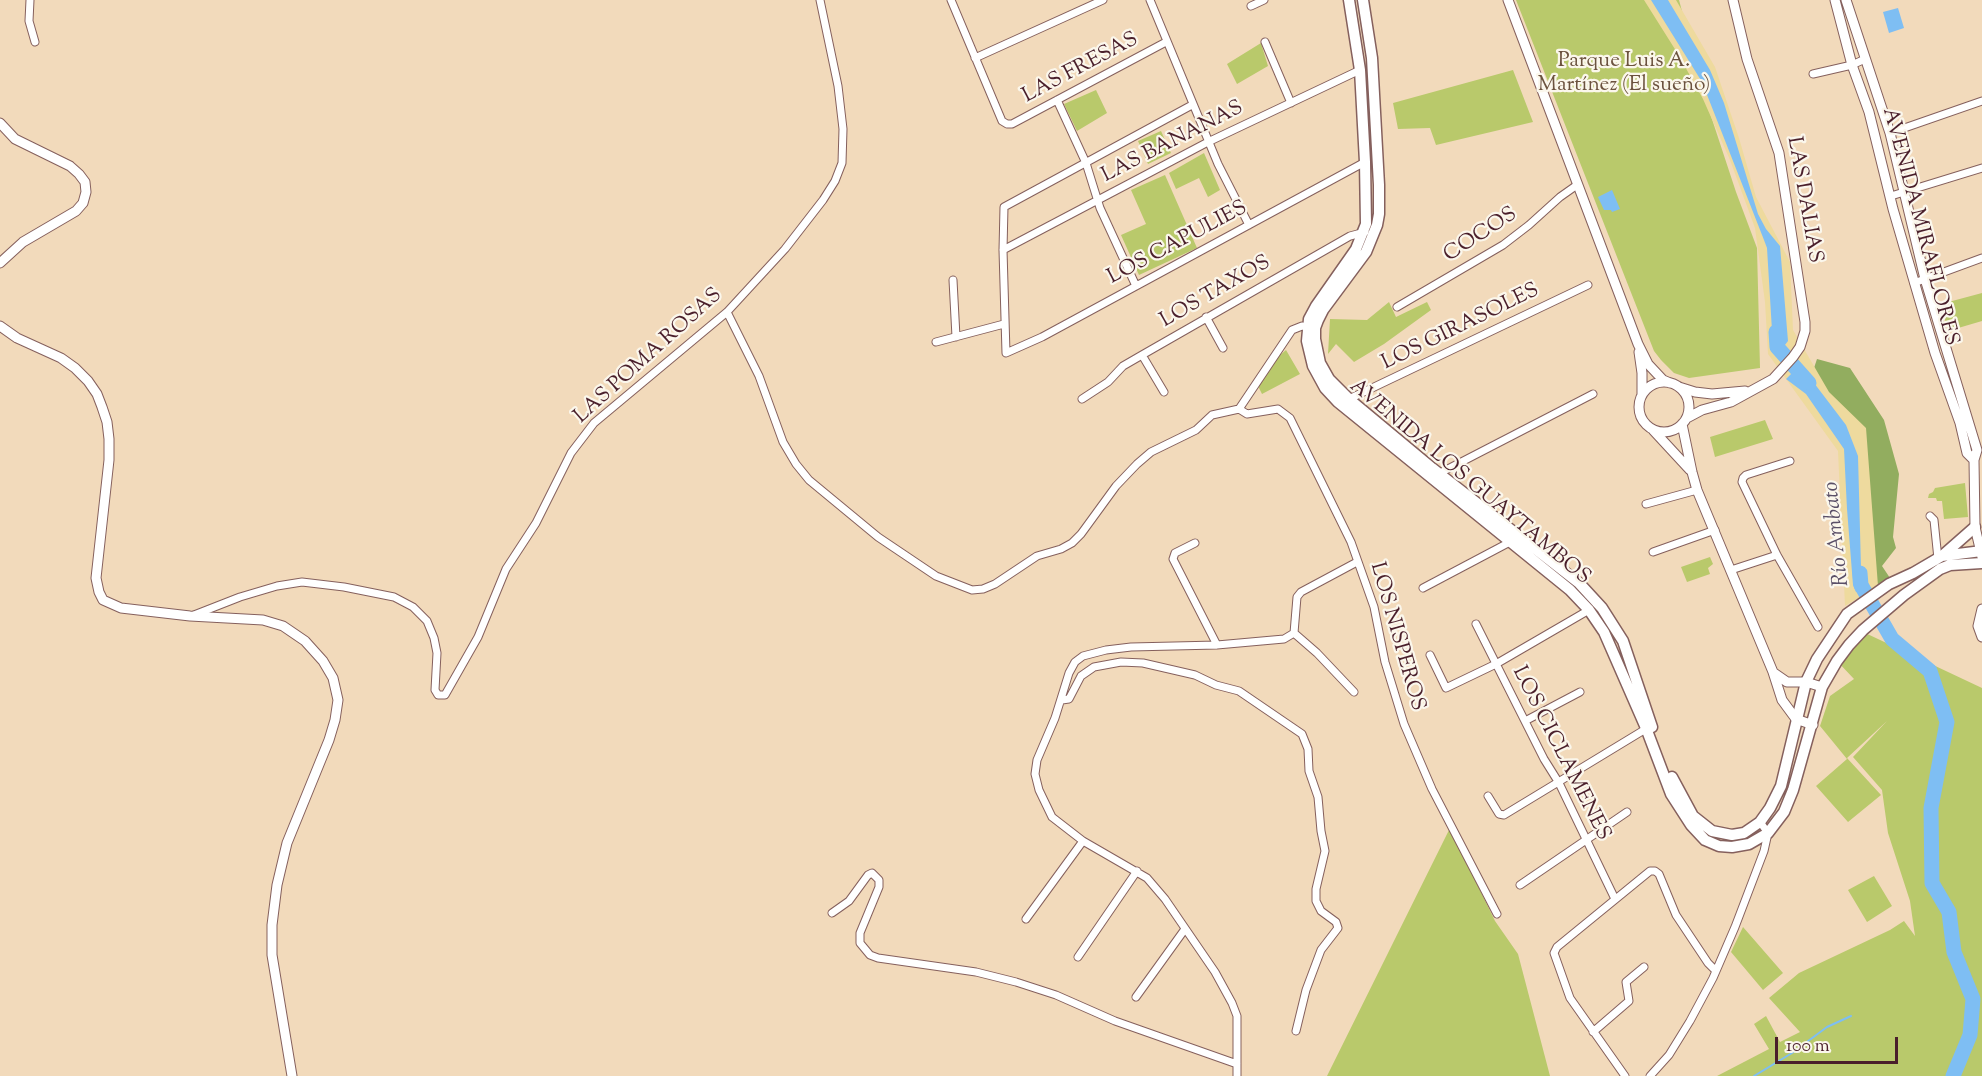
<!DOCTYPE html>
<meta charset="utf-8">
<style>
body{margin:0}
#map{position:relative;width:1982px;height:1076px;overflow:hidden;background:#f2dabb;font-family:"Sorts Mill Goudy",serif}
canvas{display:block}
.scale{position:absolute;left:1775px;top:1037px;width:123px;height:27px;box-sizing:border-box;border:3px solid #4a1f2b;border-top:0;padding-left:8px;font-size:18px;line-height:21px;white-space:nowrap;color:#4a1f2b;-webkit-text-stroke:4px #fbf7ec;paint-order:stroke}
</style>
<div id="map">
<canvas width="1982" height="1076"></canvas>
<div class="scale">100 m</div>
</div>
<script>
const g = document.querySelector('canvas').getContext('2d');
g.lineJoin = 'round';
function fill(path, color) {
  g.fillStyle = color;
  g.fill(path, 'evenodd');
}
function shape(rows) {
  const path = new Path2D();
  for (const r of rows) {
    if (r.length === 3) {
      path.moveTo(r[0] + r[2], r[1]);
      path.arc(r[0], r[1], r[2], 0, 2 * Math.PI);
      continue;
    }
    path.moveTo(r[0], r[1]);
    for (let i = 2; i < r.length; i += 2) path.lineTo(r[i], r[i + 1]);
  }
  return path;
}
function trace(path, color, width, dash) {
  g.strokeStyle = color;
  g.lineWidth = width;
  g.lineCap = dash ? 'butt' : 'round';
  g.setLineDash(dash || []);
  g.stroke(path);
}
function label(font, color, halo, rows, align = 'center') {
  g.font = font + ' "Sorts Mill Goudy",serif';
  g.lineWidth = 4.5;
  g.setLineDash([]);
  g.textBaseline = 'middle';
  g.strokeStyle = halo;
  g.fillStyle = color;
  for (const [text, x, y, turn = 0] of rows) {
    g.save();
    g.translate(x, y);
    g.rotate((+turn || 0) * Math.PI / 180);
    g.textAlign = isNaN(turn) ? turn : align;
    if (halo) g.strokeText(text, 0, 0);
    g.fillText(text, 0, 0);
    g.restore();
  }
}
const green = shape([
 [1516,0,1679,0,1707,104,1736,192,1757,248,1760,368,1689,378,1674,373,1661,360,1654,351],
 [1261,43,1268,66,1237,84,1227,64],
 [1513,70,1533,122,1436,145,1430,128,1398,129,1393,103],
 [1096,90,1107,113,1077,131,1064,104],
 [1161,131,1171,153,1148,164,1138,141],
 [1204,153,1220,190,1208,197,1199,178,1176,189,1169,173],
 [1165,175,1197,248,1139,275,1121,235,1146,224,1131,190],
 [1982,293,1982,321,1948,331,1941,304],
 [1389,302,1396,317,1427,302,1431,310,1384,344,1354,362,1336,344,1328,354,1330,319,1367,320],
 [1286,350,1300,374,1262,394,1258,386,1279,356],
 [1765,420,1773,439,1715,457,1710,437],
 [1965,483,1968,517,1944,519,1942,501,1937,501,1936,498,1928,498,1929,494,1933,492,1935,488],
 [1710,557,1713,564,1708,568,1710,574,1687,582,1681,567],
 [1861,631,1982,688,1982,1076,1717,1076,1769,1049,1754,1024,1766,1016,1780,1042,1800,1032,1769,998,1799,973,1890,930,1904,921,1915,936,1910,901,1888,833,1882,790,1853,757,1887,721,1847,758,1881,795,1848,822,1816,786,1847,759,1820,726,1830,696,1854,679,1837,661],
 [1450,828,1495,921,1518,954,1550,1076,1327,1076],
 [1874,876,1892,906,1867,922,1848,890],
 [1743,927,1783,973,1763,990,1731,952]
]);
const forest = shape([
 [1817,359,1850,368,1884,420,1899,474,1893,537,1896,548,1882,566,1892,581,1871,592,1862,567,1860,455,1811,377]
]);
const sand = shape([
 [1644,0,1676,0,1715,67,1739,138,1756,197,1790,262,1793,330,1829,392,1866,428,1878,586,1845,606,1838,451,1768,354,1765,302,1755,228,1730,160,1703,99,1678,54]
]);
const water = shape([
 [1651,0,1668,0,1710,70,1724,103,1758,214,1766,229,1780,246,1788,341,1778,354,1773,347,1767,248,1764,240,1702,82],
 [1898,8,1904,28,1889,33,1883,12],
 [1612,190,1620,209,1612,212,1611,210,1604,210,1598,197],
 [1798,367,1811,379,1846,425,1858,456,1861,568,1868,590,1856,592,1853,585,1847,509,1844,449,1806,394,1786,379]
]);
const stream = shape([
 [1754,1076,1792,1053,1827,1027,1851,1016]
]);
const river = shape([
 [1776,332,1777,347,1809,383],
 [1860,573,1861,585,1892,639,1930,671,1947,722,1931,808,1932,883,1949,912,1954,952,1973,999,1970,1035,1953,1076]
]);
const street = shape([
 [30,0,29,21,35,42],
 [951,0,1002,121,1007,124,1012,124,1166,42],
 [1150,0,1218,164,1249,225],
 [1251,6,1264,0],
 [1265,42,1291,103],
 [975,58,1103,0],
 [1813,74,1852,65,1865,59],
 [1057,100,1086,163,1100,208,1136,286],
 [1192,105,1004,207,1003,250,1006,353,1042,337,1365,162],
 [1890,133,1982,101],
 [1891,196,1982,168],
 [1003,250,1208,142,1360,70],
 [953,280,956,337],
 [1914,283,1982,258],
 [1397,307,1503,245,1529,225,1560,197,1577,185],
 [727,312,759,376,783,442,796,464,809,480,878,537,936,576,972,590,983,589,995,584,1037,556,1061,549,1072,543,1081,534,1116,486,1137,464,1151,452,1196,430,1212,415,1239,409],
 [1206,317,1223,348],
 [936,342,1004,324],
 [1142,355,1164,392],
 [1082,399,1108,382,1123,366,1142,355,1350,236,1365,232],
 [1349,399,1588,285],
 [1239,409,1247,414,1278,409,1290,418,1351,542,1374,607,1385,662,1404,724,1432,789,1497,914],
 [1239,409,1292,330,1302,326,1310,327],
 [1790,461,1746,475,1743,478,1742,482,1777,555,1818,627],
 [1440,473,1593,394],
 [1646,504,1697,490],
 [1930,516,1934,520,1938,559],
 [1195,543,1175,553,1173,559,1217,645],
 [1653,552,1715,530],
 [1731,570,1777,555],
 [1423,588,1510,542],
 [194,615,240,597,277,586,302,582,344,587,394,597,413,607,427,621,434,638,437,653,435,690,438,695,445,695,478,637,506,569,536,523,571,453,594,423,727,312,785,249,823,200,835,181,842,163,843,129,838,86,820,0],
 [1476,624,1544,759,1559,783,1615,899],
 [1294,633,1297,597,1301,592,1357,562],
 [1294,633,1317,653,1354,692],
 [1430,655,1446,688,1496,664,1589,610],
 [1062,700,1069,699,1081,676,1094,667,1121,662,1143,663,1195,675,1216,685,1239,691,1302,734,1308,749,1309,771,1318,797,1321,831,1325,851,1316,889,1316,901,1321,911,1336,922,1338,928,1321,950,1306,990,1296,1031],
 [1525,721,1580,692],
 [1488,796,1499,814,1504,815,1649,727],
 [1520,885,1627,812],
 [832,913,849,901,868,875,872,873,879,880,879,887,860,933,860,943,870,955,878,958,976,972,1016,982,1056,995,1115,1021,1237,1064],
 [1026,919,1083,841],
 [1078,957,1137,871],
 [1136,997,1185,929],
 [1593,1032,1629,1001,1626,982,1644,967],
 [1237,1076,1237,1016,1232,1003,1215,972,1165,899,1147,878,1083,841,1052,817,1039,790,1035,774,1037,760,1055,718,1069,673,1075,662,1083,656,1106,650,1131,647,1217,645,1284,639,1294,633],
 [1625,1076,1570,998,1554,953,1557,947,1650,871,1655,871,1659,874,1676,915,1708,963,1716,971],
 [1650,1076,1669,1055,1690,1021,1713,978,1735,927,1764,851,1768,833,1760,822]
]);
const secondary = shape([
 [1508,0,1638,344,1648,364,1663,380,1670,383],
 [1835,0,1852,65,1869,112,1893,209,1935,353,1960,423,1967,453,1974,460],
 [1846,0,1890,133,1925,279,1977,450,1974,460,1975,527,1982,557],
 [0,123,15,139,70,166,79,174,85,182,86,192,83,203,76,211,23,242,0,263],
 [0,326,17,338,61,358,75,368,88,381,97,394,102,407,107,422,109,439,109,460,96,578,99,592,103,600,121,608,190,616,263,620,283,626,305,641,323,661,333,678,338,700,335,720,329,740,287,843,277,885,272,925,272,955,292,1076],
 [1639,352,1642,373,1642,395],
 [1664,407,25],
 [1679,387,1695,392,1712,394,1745,391],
 [1687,418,1702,410,1731,402,1773,379,1793,357,1800,347,1805,331,1805,322,1779,153,1747,59,1733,0],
 [1682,424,1692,472,1697,490,1773,672,1782,700,1796,719,1813,725],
 [1653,430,1690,470],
 [1982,609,1978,626,1982,637],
 [1774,673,1787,682,1806,682,1822,687]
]);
const primary = shape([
 [1349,0,1360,70,1365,162,1366,224,1356,249,1316,306,1309,319,1307,341,1313,366,1325,388,1338,402,1570,590,1589,610,1604,632,1646,728,1671,794,1691,825,1705,840,1719,846,1732,847,1749,844,1768,833,1784,812,1793,790,1822,687,1837,661,1849,645,1863,630,1904,595,1940,569,1950,565,1982,563],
 [1363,0,1372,58,1379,185,1379,214,1377,225,1366,252,1323,310,1318,320,1315,328,1315,339,1320,363,1329,379,1349,399,1432,468,1579,583,1602,608,1623,641,1652,727],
 [1942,556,1975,527],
 [1672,777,1693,816,1712,831,1732,835,1744,833,1760,822,1770,808,1781,786,1806,682,1817,659,1847,614,1889,584,1913,573,1942,556,1982,551]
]);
const parkNames = [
 ["Parque Luis A.",1624,62],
 ["Martínez (El sueño)",1624,86]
];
const streetNames = [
 ["LAS FRESAS",1081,69,-28],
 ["LAS BANANAS",1173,143,-27],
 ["LAS DALIAS",1803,200,80],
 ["AVENIDA MIRAFLORES",1919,227,75],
 ["COCOS",1481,236,-33],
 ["LOS CAPULIES",1178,244,-28],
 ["LOS TAXOS",1216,293,-30],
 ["LOS GIRASOLES",1461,328,-26],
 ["LAS POMA ROSAS",649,357,-42],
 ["AVENIDA LOS GUAYTAMBOS",1469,483,40],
 ["LOS NISPEROS",1396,637,74],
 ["LOS CICLAMENES",1560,754,63]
];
const waterNames = [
 ["Río Ambato",1838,534,-96]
];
fill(green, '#b9c96b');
fill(forest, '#92ad5f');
fill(sand, '#eeda9e');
fill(water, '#7ebef3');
trace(stream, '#7ebef3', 2);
trace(river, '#7ebef3', 15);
trace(street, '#85605d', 9);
trace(secondary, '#85605d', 11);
trace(primary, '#85605d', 13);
trace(street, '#fff', 7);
trace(secondary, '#fff', 9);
trace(primary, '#fff', 10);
label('21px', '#6b523e', '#fbf7ec', parkNames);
label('21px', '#4a1f2b', '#fbf7ec', streetNames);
label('italic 22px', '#5a4f67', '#fbf7ec', waterNames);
</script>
